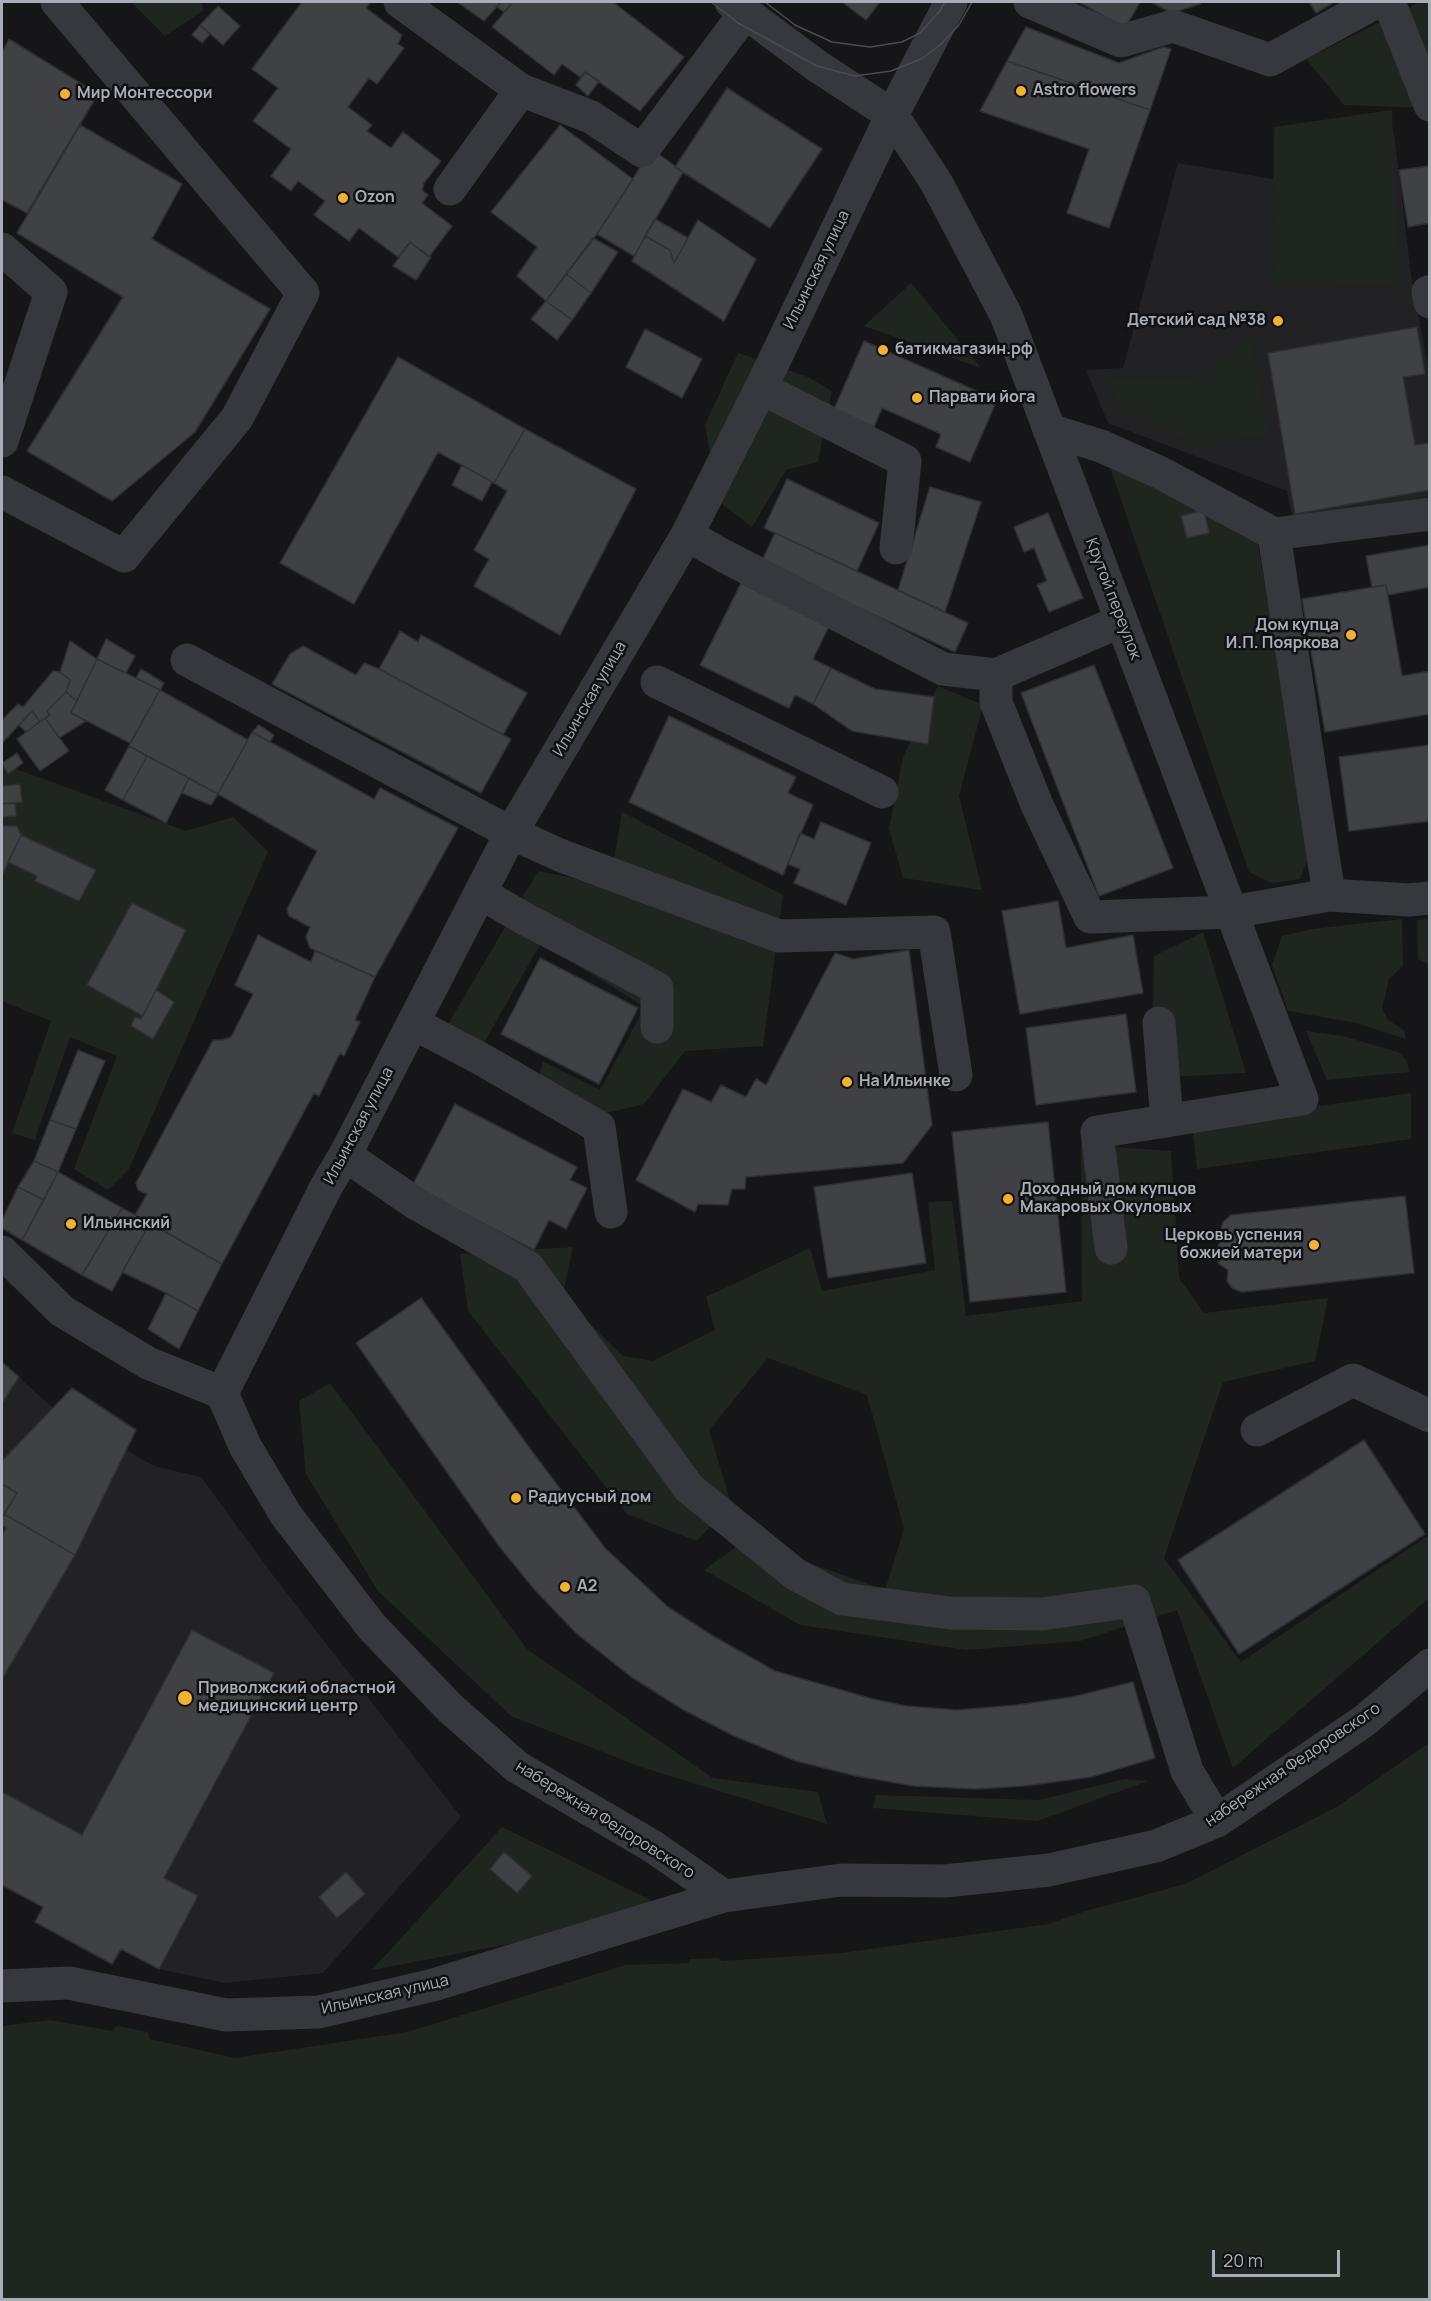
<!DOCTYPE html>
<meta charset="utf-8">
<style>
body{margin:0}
#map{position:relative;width:1431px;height:2301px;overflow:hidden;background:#161618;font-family:Manrope,sans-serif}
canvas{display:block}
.frame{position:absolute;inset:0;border:3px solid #a8adb8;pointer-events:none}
.scale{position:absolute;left:1212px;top:2250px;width:128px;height:27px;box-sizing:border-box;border:3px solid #a8adb8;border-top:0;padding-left:8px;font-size:18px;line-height:21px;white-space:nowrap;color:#a8adb8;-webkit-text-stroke:4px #111113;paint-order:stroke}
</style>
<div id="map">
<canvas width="1431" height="2301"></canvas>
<div class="frame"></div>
<div class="scale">20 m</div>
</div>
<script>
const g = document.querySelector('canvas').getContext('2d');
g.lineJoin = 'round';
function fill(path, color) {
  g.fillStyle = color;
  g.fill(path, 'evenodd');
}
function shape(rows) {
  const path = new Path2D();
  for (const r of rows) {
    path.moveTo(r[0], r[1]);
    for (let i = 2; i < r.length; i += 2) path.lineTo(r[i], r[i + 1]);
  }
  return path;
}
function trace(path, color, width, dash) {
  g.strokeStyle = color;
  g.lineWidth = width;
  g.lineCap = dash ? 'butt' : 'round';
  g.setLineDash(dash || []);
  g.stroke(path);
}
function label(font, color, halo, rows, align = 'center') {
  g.font = font + ' Manrope,sans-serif';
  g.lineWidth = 5;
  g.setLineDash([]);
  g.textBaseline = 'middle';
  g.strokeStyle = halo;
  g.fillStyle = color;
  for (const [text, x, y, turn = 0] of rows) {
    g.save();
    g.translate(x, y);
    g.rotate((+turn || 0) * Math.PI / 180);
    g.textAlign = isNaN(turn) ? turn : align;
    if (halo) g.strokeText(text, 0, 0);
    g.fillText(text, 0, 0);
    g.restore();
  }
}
const built = shape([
 [1394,134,1411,275,1429,372,1429,497,1293,522,1287,491,1108,423,1086,370,1123,368,1178,163,1331,189,1350,140],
 [2,1362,53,1408,126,1450,154,1466,201,1477,275,1578,461,1817,323,1973,225,1983,159,1969,121,1949,112,1964,35,1922,43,1907,2,1885]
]);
const green = shape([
 [131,2,201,2,204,10,165,36],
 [1420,2,1429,2,1429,108,1344,105,1306,59],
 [1392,110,1400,284,1273,282,1274,127],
 [911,283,981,368,864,326],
 [1250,338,1269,436,1192,442,1119,404,1108,380,1194,379],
 [738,353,808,377,832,391,818,462,786,470,752,527,718,501,705,425],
 [1108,462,1257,540,1312,847,1300,879,1272,883,1249,872],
 [938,686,983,705,959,796,982,890,903,878,889,828,903,757],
 [2,764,186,831,233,817,268,852,129,1169,108,1190,74,1169,117,1056,70,1037,35,1140,12,1133,51,1021,2,1001],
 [622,812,783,895,763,1046,685,1051,644,1104,598,1115,538,1082,543,1061,600,1090,645,1007,541,943,480,1050,447,1026,538,871,610,885],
 [1402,919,1403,966,1389,979,1382,1009,1388,1020,1404,1030,1406,1039,1356,1023,1288,1011,1272,965,1282,936,1312,929],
 [1429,919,1430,919,1429,964,1418,959,1417,920],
 [1203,932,1246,1073,1151,1078,1154,956],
 [1306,1031,1343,1036,1398,1052,1407,1061,1409,1072,1327,1080],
 [1411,1093,1411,1139,1197,1169,1192,1124],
 [1081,1145,1171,1151,1179,1278,1204,1313,1328,1298,1315,1361,1223,1382,1164,1558,1241,1662,1429,1535,1429,1598,1233,1768,1177,1610,1080,1641,967,1650,800,1625,704,1570,754,1534,806,1562,885,1590,904,1529,867,1395,768,1358,709,1430,731,1504,697,1541,627,1514,468,1311,460,1254,573,1247,562,1297,623,1356,653,1361,715,1330,706,1297,810,1248,822,1291,935,1270,928,1202,952,1201,966,1316,1082,1301],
 [330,1383,527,1649,713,1778,818,1792,827,1824,641,1767,511,1716,378,1591,306,1474,299,1401],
 [1429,1743,1429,2299,2,2299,2,2026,50,2020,112,2031,117,2026,148,2032,150,2039,235,2058,407,2032,626,1965,688,1963,690,1959,718,1958,722,1961,842,1953,1048,1924,1086,1911,1185,1884,1335,1808],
 [1125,1779,1148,1781,1037,1821,873,1808,876,1795,1039,1800],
 [502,1827,655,1902,656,1916,372,1970]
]);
const building = shape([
 [302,2,371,2,366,8,402,35,398,44,404,48,377,84,369,78,348,107,372,125,367,131,391,148,403,132,441,161,424,183,422,190,428,195,422,203,452,226,429,257,410,242,398,257,359,228,349,241,314,215,325,201,298,181,291,191,271,176,291,149,253,121,278,88,252,69,302,2],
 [457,2,501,2,484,21,457,2],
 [501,2,513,2,504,12,497,7,501,2],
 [513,2,613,2,684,57,640,111,585,72,580,77,562,64,554,75,492,27,513,2],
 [842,2,880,2,866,20,842,2],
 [1079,2,1140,2,1125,28,1079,2],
 [1151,2,1201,2,1200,4,1172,13,1151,2],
 [1309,2,1334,2,1316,13,1309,2],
 [218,6,240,26,223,45,200,25,218,6],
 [200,25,210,34,202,43,192,35,200,25],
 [1026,27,1119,63,1163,47,1171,49,1150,110,1007,61,1026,27],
 [9,39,98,94,27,213,2,200,2,52,9,39],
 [1007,61,1150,110,1109,228,1067,213,1089,149,980,111,1007,61],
 [585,72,599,81,588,96,576,85,585,72],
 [727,88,822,149,770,228,675,167,727,88],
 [80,125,182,184,152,239,270,309,195,432,112,501,27,451,123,297,17,233,80,125],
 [560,125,633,179,597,234,546,301,517,276,537,247,491,212,560,125],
 [652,149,683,172,634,256,597,234,652,149],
 [1430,166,1430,223,1408,227,1399,170,1430,166],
 [655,219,688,238,674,263,670,250,645,236,655,219],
 [698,220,756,259,724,321,632,261,645,236,670,250,674,263,698,220],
 [593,238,618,252,591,293,566,274,593,238],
 [410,242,431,257,416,280,393,266,410,242],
 [566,274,591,293,572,320,546,301,566,274],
 [546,301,572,320,557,340,531,319,546,301],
 [1417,327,1425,374,1403,377,1415,445,1430,443,1430,490,1295,514,1268,353,1417,327],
 [645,329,702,359,682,398,626,367,645,329],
 [864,341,997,400,970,462,936,447,941,434,882,408,874,427,834,409,864,341],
 [398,357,525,429,494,483,438,452,354,604,280,563,398,357],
 [525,429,636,489,560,635,474,586,489,559,474,550,507,491,494,483,525,429],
 [462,465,492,482,482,501,452,485,462,465],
 [787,479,879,523,857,571,764,528,787,479],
 [930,487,981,502,945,612,898,590,930,487],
 [1204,510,1209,533,1187,538,1181,516,1204,510],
 [1048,513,1083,598,1049,612,1037,585,1047,581,1034,548,1024,552,1014,527,1048,513],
 [775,533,968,623,955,652,761,563,775,533],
 [1430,545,1430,587,1388,595,1386,585,1372,587,1366,556,1430,545],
 [741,583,829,626,813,659,831,668,813,704,795,695,789,708,700,665,741,583],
 [1386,585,1402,676,1430,671,1430,714,1325,732,1302,599,1386,585],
 [400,631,418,642,421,635,527,693,503,735,379,669,400,631],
 [106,639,135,656,126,673,97,659,106,639],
 [70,641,97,659,77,701,66,692,70,680,60,672,70,641],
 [303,646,356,675,364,663,379,669,511,739,481,793,272,684,290,654,303,646],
 [97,659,160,690,130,743,71,713,97,659],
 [1094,665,1173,868,1099,896,1021,693,1094,665],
 [831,668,875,689,934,697,928,744,852,731,813,704,831,668],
 [141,669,164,683,160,690,136,678,141,669],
 [53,671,60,672,70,680,66,692,47,711,50,715,40,722,32,711,2,743,2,720,18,704,23,707,53,671],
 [160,690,248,740,218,794,129,746,160,690],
 [66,692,77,701,71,713,86,721,59,738,45,718,50,715,47,711,66,692],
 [32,711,40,722,26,732,19,725,32,711],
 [669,716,796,777,788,793,813,805,783,875,629,802,669,716],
 [45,718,69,751,40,771,17,739,45,718],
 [259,725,274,735,270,742,252,732,259,725],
 [252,732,374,799,380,788,458,828,375,977,310,948,306,937,310,927,289,916,287,909,317,851,218,794,252,732],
 [1430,745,1430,821,1349,831,1339,757,1430,745],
 [129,746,147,756,123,800,105,790,129,746],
 [17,753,23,763,8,774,2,763,17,753],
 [147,756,189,778,166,823,123,800,147,756],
 [189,778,218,794,211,805,182,793,189,778],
 [20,784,22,802,2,804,2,786,20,784],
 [15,803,16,816,2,817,2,804,15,803],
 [821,822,871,843,846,905,794,883,800,869,788,864,800,833,814,839,821,822],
 [2,826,17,826,21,835,2,876,2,826],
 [21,835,96,870,79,901,35,881,37,876,8,862,21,835],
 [1058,901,1066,948,1133,935,1143,993,1020,1014,1002,911,1058,901],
 [132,903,186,930,143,1016,87,985,132,903],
 [258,935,311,962,315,951,375,977,355,1020,360,1022,344,1056,340,1053,319,1096,314,1093,222,1264,135,1215,147,1194,138,1190,136,1183,213,1040,222,1040,231,1037,253,994,235,985,258,935],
 [909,950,932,1125,903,1163,746,1177,745,1189,732,1189,728,1205,698,1204,695,1212,636,1180,683,1089,711,1102,721,1085,746,1097,756,1079,766,1085,835,953,853,959,909,950],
 [540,958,638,1008,599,1084,501,1034,540,958],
 [156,990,174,1002,153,1039,131,1026,135,1017,141,1019,156,990],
 [1126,1014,1136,1092,1036,1105,1026,1028,1126,1014],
 [78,1050,105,1061,76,1129,50,1120,78,1050],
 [455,1104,577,1167,570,1180,587,1188,566,1229,549,1220,534,1250,412,1186,455,1104],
 [50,1120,76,1129,58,1172,34,1161,50,1120],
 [1048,1122,1066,1292,970,1302,952,1132,1048,1122],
 [34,1161,58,1172,44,1200,18,1187,34,1161],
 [58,1172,122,1208,82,1275,22,1240,58,1172],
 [912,1173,926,1263,828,1278,814,1187,912,1173],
 [18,1187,44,1200,22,1240,2,1228,2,1220,18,1187],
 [1405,1196,1414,1273,1242,1292,1232,1288,1227,1281,1228,1270,1219,1264,1217,1258,1217,1248,1222,1238,1220,1233,1223,1222,1231,1215,1405,1196],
 [122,1208,150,1223,112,1291,82,1275,122,1208],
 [150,1223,222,1264,198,1311,166,1293,122,1272,150,1223],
 [166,1293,198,1311,179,1349,148,1329,166,1293],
 [421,1298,531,1450,605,1548,668,1607,713,1636,775,1671,873,1699,906,1706,957,1710,1017,1705,1072,1697,1133,1682,1155,1758,1091,1777,1024,1786,975,1789,914,1786,856,1776,796,1761,734,1736,682,1709,630,1676,576,1633,534,1589,499,1546,356,1343,421,1298],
 [2,1362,19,1377,2,1403,2,1362],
 [72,1388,136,1430,75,1555,4,1514,17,1493,2,1484,2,1461,72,1388],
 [1364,1440,1425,1534,1239,1654,1178,1560,1364,1440],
 [2,1484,17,1493,2,1518,2,1484],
 [4,1514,75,1555,2,1679,2,1535,6,1528,2,1525,2,1518,4,1514],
 [192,1630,274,1673,164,1878,198,1896,159,1969,121,1949,112,1964,35,1922,43,1907,2,1885,2,1792,82,1835,192,1630],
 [504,1852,532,1876,517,1893,490,1869,504,1852],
 [346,1872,365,1894,337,1918,319,1897,346,1872]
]);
const minor = shape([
 [400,2,521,90,591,117,642,151,745,13],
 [731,2,817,66,892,115,936,182,1006,315,1302,1099,1097,1132,1111,1248],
 [1030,2,1121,41,1173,26,1270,60,1376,2],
 [1389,2,1430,105],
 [450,189,521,90],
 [2,249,51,292,2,441],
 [1428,292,1430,302],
 [761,388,905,461,896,548],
 [1049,430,1101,446,1161,473,1274,534],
 [2,492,124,556,237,418,303,293,57,2],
 [687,535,724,556,943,669,996,675,1121,621],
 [187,660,511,833,562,856,779,936,934,932,956,1075],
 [996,675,996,702,1037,805,1090,917,1232,912,1329,895,1409,900,1430,898],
 [657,682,882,792],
 [480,893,527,920,657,988,657,1027],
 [1329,895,1274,534,1430,514],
 [413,1023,483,1060,599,1127,611,1212],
 [1159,1023,1167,1121],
 [345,1155,415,1203,528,1267,689,1488,795,1574,842,1599,950,1613,1042,1614,1134,1601,1187,1771,1217,1821],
 [2,1252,62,1311,148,1363,222,1393],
 [222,1393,326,1187,345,1155,511,833,687,535,761,388,892,115,951,2],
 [222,1393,245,1446,286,1515,372,1627,450,1708,517,1767,652,1846,724,1896,841,1880,945,1881,1049,1870,1156,1846,1217,1821,1364,1721,1430,1665],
 [1257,1430,1353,1380,1430,1416],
 [2,1986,69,1983,226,2015,319,2012,433,1985,724,1896]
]);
const tram = shape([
 [711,2,738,23,817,66,855,76,891,71,921,59,940,45,959,25,972,2],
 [765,2,795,25,832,42,870,47,902,42,920,33,939,12,945,2]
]);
const markers = [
 [1021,91,6,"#f2b134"],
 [65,94,6,"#f2b134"],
 [343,198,6,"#f2b134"],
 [1278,321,6,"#f2b134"],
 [883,350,6,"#f2b134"],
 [917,398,6,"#f2b134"],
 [1351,635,6,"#f2b134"],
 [847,1082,6,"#f2b134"],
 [1008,1199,6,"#f2b134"],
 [71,1224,6,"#f2b134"],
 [1314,1245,6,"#f2b134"],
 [516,1498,6,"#f2b134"],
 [565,1587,6,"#f2b134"],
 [185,1698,8,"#f2b134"]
];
const poiNames = [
 ["Astro flowers",1033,91],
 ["Мир Монтессори",77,94],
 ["Ozon",355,198],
 ["Детский сад №38",1266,321,"right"],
 ["батикмагазин.рф",895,350],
 ["Парвати йога",929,398],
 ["Дом купца",1339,626,"right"],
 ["И.П. Пояркова",1339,644,"right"],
 ["На Ильинке",859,1082],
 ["Доходный дом купцов",1020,1190],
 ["Макаровых Окуловых",1020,1208],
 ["Ильинский",83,1224],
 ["Церковь успения",1302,1236,"right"],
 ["божией матери",1302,1254,"right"],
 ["Радиусный дом",528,1498],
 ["А2",577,1587],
 ["Приволжский областной",198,1689],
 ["медицинский центр",198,1707]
];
const streetNames = [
 ["Ильинская улица",817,270,-64],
 ["Крутой переулок",1113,599,69],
 ["Ильинская улица",590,699,-60],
 ["Ильинская улица",359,1126,-62],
 ["набережная Федоровского",1293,1765,-34],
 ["набережная Федоровского",605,1820,32],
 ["Ильинская улица",385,1995,-13]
];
fill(built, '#222225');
fill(green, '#1e261f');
fill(building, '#404145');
trace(building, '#303034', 1.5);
trace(minor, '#37383d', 33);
trace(tram, '#4a4c52', 1.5);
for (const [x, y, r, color] of markers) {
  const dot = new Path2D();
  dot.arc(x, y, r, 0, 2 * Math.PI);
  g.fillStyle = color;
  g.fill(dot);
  trace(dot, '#111113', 2);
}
label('bold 16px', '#a8adb8', '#111113', poiNames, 'left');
label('16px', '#a8adb8', '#111113', streetNames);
</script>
